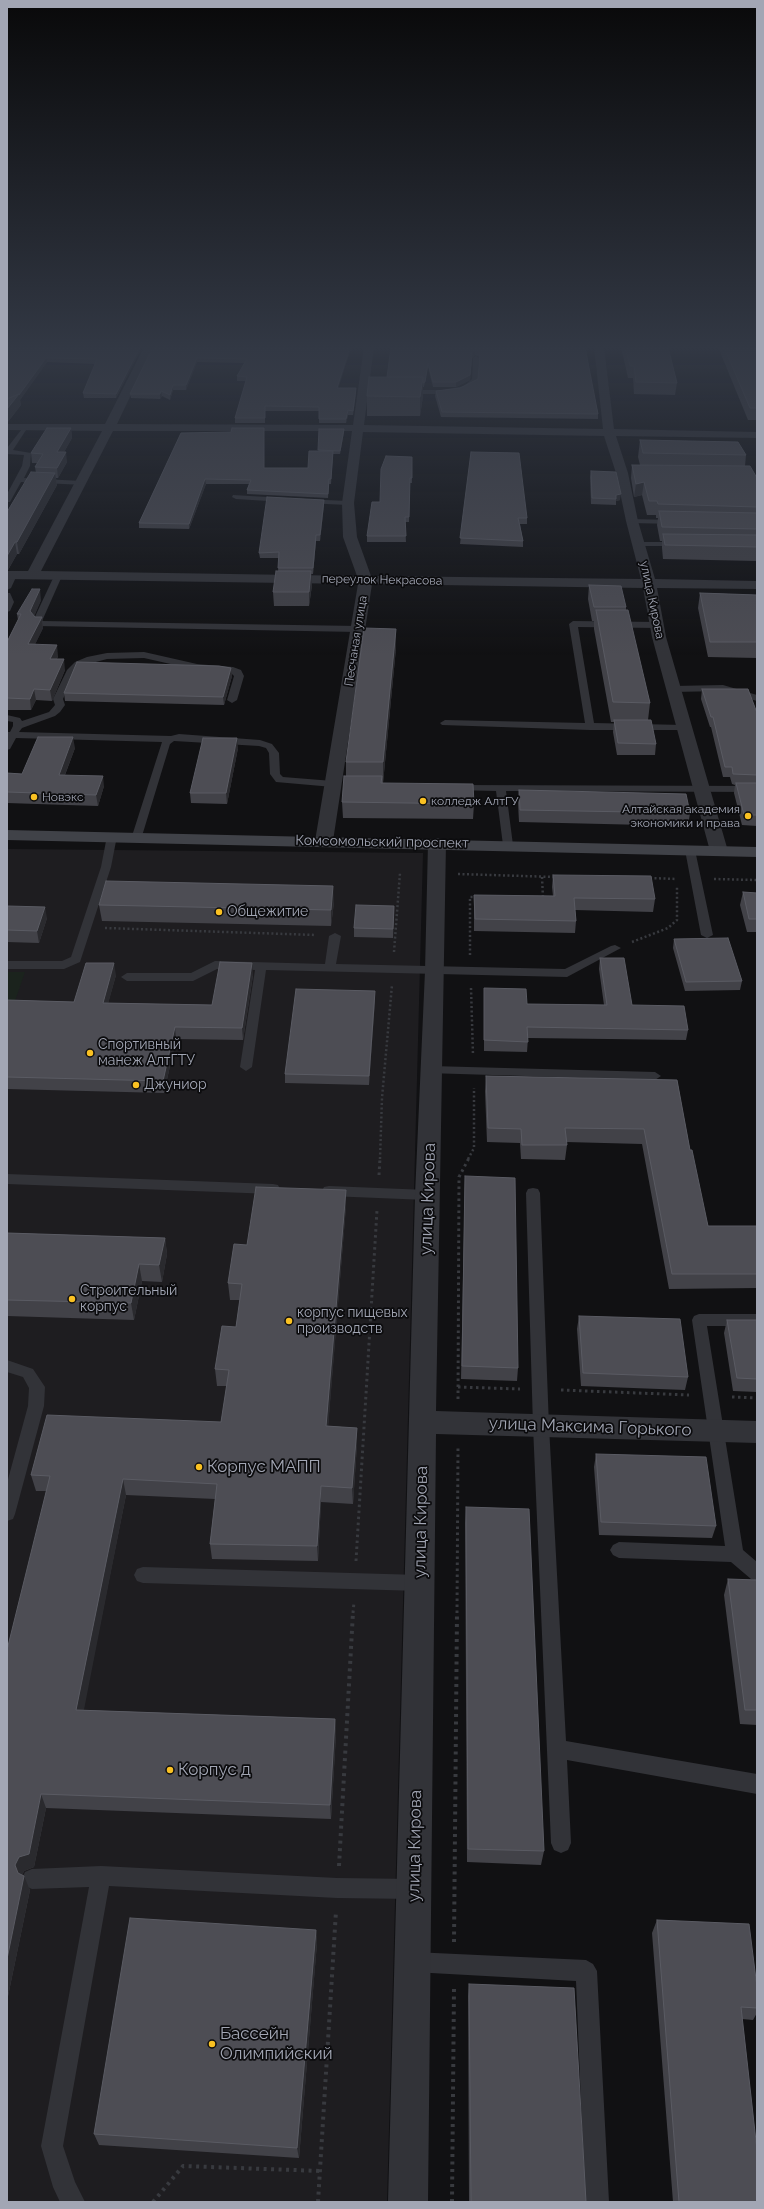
<!DOCTYPE html>
<meta charset="utf-8">
<style>
body{margin:0}
#map{position:relative;width:764px;height:2209px;overflow:hidden;background:#111113;font-family:Raleway,sans-serif}
canvas{display:block}
.frame{position:absolute;inset:0;border:8px solid #a2a6b4;pointer-events:none}
</style>
<div id="map">
<canvas width="764" height="2209"></canvas>
<div class="frame"></div>
</div>
<script>
const g = document.querySelector('canvas').getContext('2d');
g.lineJoin = 'round';
function fill(path, color) {
  g.fillStyle = color;
  g.fill(path, 'evenodd');
}
function shape(rows) {
  const path = new Path2D();
  for (const r of rows) {
    path.moveTo(r[0], r[1]);
    for (let i = 2; i < r.length; i += 2) path.lineTo(r[i], r[i + 1]);
  }
  return path;
}
function trace(path, color, width, dash) {
  g.strokeStyle = color;
  g.lineWidth = width;
  g.lineCap = dash ? 'butt' : 'round';
  g.setLineDash(dash || []);
  g.stroke(path);
}
function label(font, color, halo, rows, align = 'center') {
  g.font = font + ' Raleway,sans-serif';
  g.lineWidth = 3.5;
  g.setLineDash([]);
  g.textBaseline = 'middle';
  g.strokeStyle = halo;
  g.fillStyle = color;
  for (const [text, x, y, turn = 0] of rows) {
    g.save();
    g.translate(x, y);
    g.rotate((+turn || 0) * Math.PI / 180);
    g.textAlign = isNaN(turn) ? turn : align;
    if (halo) g.strokeText(text, 0, 0);
    g.fillText(text, 0, 0);
    g.restore();
  }
}
const built = shape([
 [7,849,423,853,387,2202,7,2202]
]);
const green = shape([
 [7,972,25,972,13,1007,7,1007]
]);
const pathFar2 = shape([
 [458,874,555,877],
 [542,877,543,898],
 [650,878,677,879],
 [714,879,757,880],
 [105,928,316,935],
 [632,942,668,928,677,920,677,887],
 [394,952,400,873],
 [470,955,470,897,477,897],
 [471,988,473,1055],
 [380,1159,382,1098,392,985],
 [468,1159,474,1148,474,1088]
]);
const pathFar1 = shape([
 [379,1175,380,1158],
 [458,1387,520,1389],
 [561,1390,689,1395],
 [732,1397,757,1398],
 [458,1399,459,1177,469,1158],
 [356,1561,377,1210],
 [353,1613,354,1602],
 [457,1613,458,1447]
]);
const path = shape([
 [339,1866,353,1612],
 [454,1942,457,1612],
 [153,2202,183,2166,321,2171],
 [318,2202,336,1911],
 [452,2202,454,1987]
]);
const lane = shape([
 [476,356,479,358,478,379,468,389,443,394,406,394,403,392,406,390,443,390,464,386,472,379,473,358,476,356],
 [25,425,28,427,13,450,31,453,30,466,24,478,82,481,85,481,85,485,21,482,10,502,7,502,7,494,22,466,24,455,7,454,7,448,25,425],
 [233,495,284,498,288,500,284,502,236,499,232,497,233,495],
 [303,499,348,501,352,503,348,505,306,503,303,503,303,499],
 [629,519,675,520,679,522,675,524,632,523,629,523,629,519],
 [636,542,679,542,683,544,679,546,636,546,636,542],
 [10,573,17,575,11,588,7,590,7,579,10,573],
 [55,574,62,576,42,621,358,626,362,629,358,632,37,626,33,621,55,574],
 [7,593,10,593,14,602,10,611,7,612,7,593],
 [573,621,657,622,661,625,657,628,578,627,594,723,684,725,687,726,687,730,590,730,442,725,440,723,445,720,585,723,569,624,573,621],
 [144,652,197,664,233,667,241,670,244,676,237,700,232,703,227,700,234,676,231,673,197,670,144,658,107,659,81,666,75,671,63,699,65,705,60,712,55,716,22,728,19,732,171,736,179,734,260,740,272,744,279,753,280,774,283,777,333,781,338,784,333,787,276,782,270,774,269,753,266,748,259,746,174,741,170,744,142,836,137,839,132,836,162,742,16,738,10,749,7,750,7,732,10,732,13,726,13,722,7,721,7,715,20,718,22,721,49,712,55,705,53,699,67,670,75,662,87,657,107,653,144,652],
 [723,685,757,695,757,701,723,691,673,692,668,689,673,686,723,685],
 [456,785,757,786,757,792,506,791,513,845,508,848,503,845,496,791,452,790,452,786,456,785],
 [112,833,117,836,111,867,80,962,64,969,7,969,7,961,62,961,71,957,101,867,107,836,112,833],
 [690,847,695,850,713,935,707,938,701,935,685,850,690,847],
 [335,933,341,936,336,964,565,969,611,946,615,945,621,948,567,977,266,970,252,1067,246,1071,240,1067,255,970,217,969,193,981,127,981,121,977,127,973,191,973,215,961,325,964,329,936,335,933],
 [431,1066,655,1072,661,1076,655,1080,427,1073,425,1070,427,1067,431,1066],
 [7,1174,273,1184,278,1185,280,1189,278,1193,273,1194,7,1184,7,1174],
 [329,1186,427,1190,432,1191,434,1195,432,1199,427,1200,329,1196,324,1195,322,1191,324,1187,329,1186],
 [533,1188,538,1189,540,1193,549,1426,566,1741,757,1774,757,1794,567,1760,571,1843,568,1850,561,1853,554,1850,551,1843,533,1426,526,1193,528,1189,533,1188],
 [699,1314,757,1314,757,1326,707,1326,743,1550,757,1562,757,1581,751,1579,731,1562,619,1558,613,1555,610,1550,613,1545,619,1542,725,1546,692,1320,694,1316,699,1314],
 [7,1360,33,1369,45,1387,44,1406,15,1514,13,1519,7,1521,7,1483,28,1406,29,1388,23,1377,7,1372,7,1360],
 [143,1567,420,1575,426,1577,429,1583,426,1589,420,1591,143,1583,137,1581,134,1575,137,1569,143,1567],
 [101,1866,337,1878,414,1879,421,1882,424,1889,421,1896,414,1899,337,1898,109,1886,63,2146,75,2182,85,2202,60,2202,53,2187,41,2146,89,1887,32,1889,25,1886,22,1879,25,1872,32,1869,101,1866],
 [413,1952,586,1960,593,1964,597,1971,609,2202,585,2202,576,1981,413,1972,406,1969,403,1962,406,1955,413,1952]
]);
const street = shape([
 [144,347,154,347,117,424,353,425,364,347,374,347,364,425,603,429,594,347,604,347,614,429,757,432,757,438,616,436,628,473,638,521,655,579,757,581,757,589,657,588,666,637,728,851,725,855,719,856,713,855,710,851,652,637,643,588,372,584,333,841,330,845,324,846,318,845,315,841,358,584,7,579,7,571,28,571,102,431,7,430,7,424,105,424,144,347],
 [113,431,352,431,342,503,343,537,357,576,41,571,113,431],
 [363,432,604,436,616,473,626,521,641,579,371,576,357,537,354,503,363,432],
 [437,838,443,839,446,843,436,1411,757,1421,757,1443,436,1434,428,2202,388,2202,415,1195,425,971,428,843,431,839,437,838]
]);
const secondary = shape([
 [7,830,757,847,757,857,7,840,7,830]
]);
const wall = shape([
 [7,347,142,347,116,398,84,398,83,393,95,364,47,362,20,400,21,405,7,423],
 [153,347,353,347,352,351,350,351,338,388,356,393,353,415,348,415,346,423,319,423,319,411,265,411,265,423,235,423,235,418,246,381,237,381,237,376,244,363,197,362,186,390,173,390,170,400,162,396,160,399,131,398,130,394],
 [391,347,585,347,598,414,598,419,441,417,435,396,436,391,460,388,478,379,480,357,475,355,472,358,470,380,456,387,433,387,428,367,424,387,423,387,423,396,420,416,367,416,367,396,387,377],
 [621,347,668,347,677,383,675,395,634,394,633,378,628,378],
 [718,347,757,347,757,420,748,420],
 [71,428,72,438,64,452,67,462,58,478,56,478,57,485,19,554,17,554,8,570,7,570,7,512,36,473,35,467,37,463,32,463,31,453],
 [344,432,340,454,333,454,331,484,329,484,328,498,247,494,247,490,249,484,206,484,189,529,139,528,139,523,181,433,264,468,308,468,318,451],
 [640,440,746,455,745,466,757,478,757,561,663,559,662,548,662,541,660,541,657,525,658,518,656,518,656,515,647,515,642,495,634,497,631,478,632,465,640,465,638,457],
 [471,452,527,518,527,524,520,524,523,541,523,547,460,544],
 [412,457,412,483,410,483,409,522,405,522,406,542,367,542,367,536,380,502],
 [591,471,620,500,616,501,616,505,591,504,590,477],
 [324,505,320,541,316,541,313,574,311,574,312,585,309,606,274,606,273,592,278,571,279,558,260,558,259,553],
 [589,585,626,607,626,610,650,703,648,720,656,744,655,755,617,755,613,732,614,722,611,722,594,629,594,621,592,621,588,599],
 [700,593,757,595,757,658,708,657,698,608],
 [41,600,34,616,35,617,42,617,43,628,35,644,58,656,57,659,65,670,52,701,36,700,31,710,7,710,7,642,18,620,17,614],
 [396,629,396,648,383,783,474,804,473,819,343,818,342,802,346,776,346,762],
 [231,668,232,676,224,705,65,701,64,693],
 [702,689,757,713,757,826,742,825,734,793,735,785,732,784,730,777,723,777,711,727,710,727,701,699],
 [75,748,65,775,104,786,98,806,7,803,7,773,22,774],
 [238,748,227,804,191,803,190,793],
 [519,790,690,813,688,826,519,822,518,803],
 [553,875,655,899,653,912,575,910,576,921,575,933,474,931,474,895,553,896,552,887],
 [743,892,757,893,757,932,747,932,740,905],
 [334,902,331,926,102,921,99,905],
 [7,906,47,918,39,943,7,942],
 [394,906,393,938,354,937,354,928],
 [674,939,742,981,740,990,685,991,673,948],
 [600,958,632,1005,688,1030,686,1040,528,1038,527,1052,484,1051,484,988,527,1004,604,1005,599,969],
 [116,975,108,1003,212,1005,253,975,243,1040,176,1039,164,1093,7,1089,7,1000,74,1002],
 [375,1000,369,1085,285,1083,285,1074],
 [486,1076,677,1080,690,1150,708,1226,757,1226,757,1288,669,1289,642,1144,566,1142,567,1145,565,1160,521,1159,520,1143,487,1142,485,1091],
 [465,1176,518,1368,517,1381,461,1379],
 [346,1206,328,1426,357,1428,357,1444,353,1504,321,1502,318,1561,212,1559,210,1544,215,1499,126,1495,83,1710,335,1719,336,1734,331,1819,46,1808,34,1867,24,1871,22,1875,30,1890,7,2001,46,1491,36,1491,31,1475,221,1422,227,1386,217,1386,215,1369,236,1327,240,1300,230,1300,228,1283,247,1245],
 [7,1233,165,1238,167,1254,162,1282,142,1281,134,1320,7,1316],
 [579,1316,688,1377,685,1390,581,1386,577,1329],
 [727,1320,757,1320,757,1392,733,1391,724,1333],
 [596,1454,716,1526,712,1538,599,1535,594,1467],
 [466,1507,544,1851,541,1865,467,1862,465,1523],
 [728,1579,757,1580,757,1725,740,1724,724,1595],
 [657,1920,757,1987,757,2013,753,2020,742,2019,757,2202,673,2202,652,1933],
 [316,1930,317,1943,299,2158,99,2145,94,2134],
 [469,1984,586,2202,469,2202,468,1996]
]);
const shadedWall = shape([
 [140,347,142,347,116,398,116,394],
 [350,347,350,351,337,393,337,388],
 [475,350,475,355,472,358,470,380,456,387,456,382,472,353],
 [46,358,47,362,20,400,21,405,7,423,7,409],
 [197,358,197,362,186,390,186,385],
 [423,377,423,396,420,416,420,397],
 [173,385,173,390,170,400,170,395],
 [356,388,356,393,353,415,353,411],
 [161,391,162,396,160,399,160,394],
 [348,410,348,415,346,423,346,419],
 [71,428,72,438,58,462,57,452],
 [344,429,344,432,340,454,340,451],
 [66,452,67,462,58,478,57,468],
 [55,473,57,485,19,554,17,542],
 [205,479,206,484,189,529,189,524],
 [644,482,642,495,634,497,636,484],
 [621,494,620,500,616,501,616,495],
 [324,500,324,505,320,541,320,535],
 [316,535,316,541,313,574,313,568],
 [15,542,17,554,8,570,7,570,7,556],
 [311,571,312,585,309,606,309,592],
 [40,589,41,600,32,622,30,611],
 [42,617,43,628,30,655,28,644],
 [396,629,396,648,383,783,383,762],
 [57,645,58,656,52,670,50,659],
 [64,659,65,670,52,701,50,690],
 [231,668,232,676,224,705,223,697],
 [34,689,36,700,31,710,30,699],
 [73,737,75,748,61,785,59,775],
 [237,738,238,748,227,804,226,793],
 [103,776,104,786,98,806,96,795],
 [333,886,334,902,331,926,331,910],
 [394,906,394,915,393,938,393,929],
 [45,907,47,918,39,943,37,931],
 [114,963,116,975,105,1015,103,1003],
 [252,963,253,975,243,1040,242,1028],
 [375,991,375,1000,369,1085,369,1076],
 [175,1027,176,1039,164,1093,163,1081],
 [346,1190,346,1206,327,1442,326,1426],
 [165,1238,167,1254,162,1282,159,1265],
 [139,1264,142,1281,134,1320,131,1303],
 [357,1428,357,1444,353,1504,352,1488],
 [123,1479,126,1495,81,1725,76,1710],
 [321,1486,321,1502,318,1561,317,1546],
 [335,1719,336,1734,331,1819,330,1805],
 [41,1794,46,1808,34,1867,24,1871,21,1878,24,1876,30,1890,7,2001,7,1959,15,1865],
 [316,1930,317,1943,299,2158,297,2148]
]);
const building = shape([
 [7,347,140,347,116,394,83,393,97,359,46,358,19,395,19,394,7,399,7,347],
 [153,347,350,347,337,388,356,388,353,411,348,410,346,419,319,419,319,407,265,406,265,418,235,418,247,377,237,376,247,359,197,358,186,385,173,385,170,395,161,391,160,394,130,394,153,347],
 [391,347,585,347,598,414,442,412,436,391,460,388,478,379,480,352,475,350,472,353,470,375,456,382,433,382,428,363,425,382,423,383,423,377,387,377,391,347],
 [625,347,668,347,677,383,636,382,634,366,630,366,625,347],
 [724,347,757,347,757,408,750,408,724,347],
 [369,377,423,377,420,397,367,396,369,377],
 [19,394,7,409,7,399,19,394],
 [47,428,71,428,57,452,66,452,57,468,35,467,43,454,31,453,47,428],
 [232,428,264,428,264,468,308,468,309,451,333,451,331,479,329,479,328,494,247,490,251,480,205,479,189,524,139,523,181,433,231,432,232,428],
 [319,429,344,429,340,451,318,450,319,429],
 [640,440,738,442,746,455,643,453,640,440],
 [471,452,519,453,527,518,518,518,523,541,460,538,471,452],
 [386,456,412,457,412,478,410,478,409,517,405,517,406,536,367,536,372,502,380,502,381,469,386,456],
 [632,465,750,466,757,478,757,507,658,504,657,501,649,501,644,482,636,484,632,465],
 [591,471,616,472,621,494,616,495,616,499,592,498,591,471],
 [31,472,55,473,17,542,15,542,7,556,7,512,31,472],
 [267,497,324,500,320,535,316,535,313,568,278,568,279,552,259,553,267,497],
 [659,511,757,513,757,529,662,527,659,511],
 [663,534,757,535,757,547,665,545,663,534],
 [276,571,311,571,309,592,273,592,276,571],
 [589,585,621,586,626,607,594,607,589,585],
 [32,589,40,589,30,611,35,617,42,617,28,644,57,645,50,659,64,659,50,690,34,689,30,699,7,698,7,642,21,614,17,614,32,589],
 [700,593,757,595,757,642,710,642,700,593],
 [596,610,628,610,650,703,613,702,596,610],
 [364,628,396,629,383,762,346,762,364,628],
 [77,662,219,666,231,668,223,697,64,693,77,662],
 [702,689,748,689,757,713,757,775,733,774,732,767,725,767,713,717,711,717,702,689],
 [614,720,651,720,656,744,618,743,614,720],
 [38,737,73,737,59,775,103,776,96,795,7,792,7,773,22,774,38,737],
 [203,738,237,738,226,793,190,793,203,738],
 [344,776,382,776,381,783,473,784,474,804,342,802,344,776],
 [736,783,757,783,757,815,744,815,736,783],
 [519,790,686,794,690,813,520,810,519,790],
 [553,875,651,876,655,899,574,898,576,921,475,919,474,895,555,896,553,875],
 [106,881,333,886,331,910,99,905,106,881],
 [743,892,757,893,757,919,749,919,743,892],
 [356,905,394,906,393,929,354,928,356,905],
 [7,906,45,907,37,931,7,930,7,906],
 [728,938,742,981,686,982,674,939,728,938],
 [600,958,624,958,632,1005,684,1006,688,1030,527,1027,528,1042,484,1040,484,988,526,989,527,1004,607,1005,600,958],
 [220,962,252,963,242,1028,175,1027,163,1081,7,1077,7,1000,74,1002,86,963,114,963,103,1003,212,1005,220,962],
 [296,989,375,991,369,1076,285,1074,296,989],
 [486,1076,677,1080,690,1150,692,1150,708,1226,757,1226,757,1274,672,1274,644,1129,565,1128,567,1145,522,1145,521,1129,488,1128,486,1076],
 [465,1176,515,1178,518,1368,462,1366,465,1176],
 [256,1187,346,1190,326,1426,357,1428,352,1488,321,1486,317,1546,210,1544,217,1484,123,1479,76,1710,335,1719,330,1805,41,1794,29,1854,19,1857,15,1865,18,1873,24,1876,7,1959,7,1650,50,1476,31,1475,47,1415,221,1422,229,1370,215,1369,222,1326,236,1327,242,1284,228,1283,234,1244,247,1245,256,1187],
 [7,1233,165,1238,159,1265,139,1264,131,1303,7,1300,7,1233],
 [579,1316,680,1319,688,1377,583,1373,579,1316],
 [727,1320,757,1320,757,1379,737,1378,727,1320],
 [596,1454,706,1457,716,1526,601,1522,596,1454],
 [466,1507,529,1509,544,1851,468,1849,466,1507],
 [728,1579,757,1580,757,1710,745,1710,728,1579],
 [130,1918,316,1930,297,2148,94,2134,130,1918],
 [657,1920,749,1924,757,1987,757,2008,741,2007,757,2150,757,2202,679,2202,657,1920],
 [469,1984,574,1988,586,2202,471,2202,469,1984]
]);
const markers = [
 [34,797,4,"#fac122"],
 [423,801,4,"#fac122"],
 [748,816,4,"#fac122"],
 [219,912,4,"#fac122"],
 [90,1053,4,"#fac122"],
 [136,1085,4,"#fac122"],
 [72,1299,4,"#fac122"],
 [289,1321,4,"#fac122"],
 [199,1467,4,"#fac122"],
 [170,1770,4,"#fac122"],
 [212,2044,4,"#fac122"]
];
const farStreetnames = [
 ["переулок Некрасова",382,580,1],
 ["улица Кирова",652,600,78],
 ["Песчаная улица",356,641,-81]
];
const farPoinames = [
 ["Новэкс",42,797],
 ["колледж АлтГУ",431,801],
 ["Алтайская академия",740,809,"right"],
 ["экономики и права",740,823,"right"]
];
const streetNames = [
 ["Комсомольский проспект",382,842,1]
];
const poiNames = [
 ["Общежитие",227,912],
 ["Спортивный",98,1045],
 ["манеж АлтГТУ",98,1061],
 ["Джуниор",144,1085],
 ["Строительный",80,1291],
 ["корпус",80,1307],
 ["корпус пищевых",297,1313],
 ["производств",297,1329]
];
const nearStreetnames = [
 ["улица Кирова",428,1199,-88],
 ["улица Максима Горького",590,1427,2],
 ["улица Кирова",421,1522,-89],
 ["улица Кирова",415,1846,-89]
];
const nearPoinames = [
 ["Корпус МАПП",207,1467],
 ["Корпус д",178,1770],
 ["Бассейн",220,2034],
 ["Олимпийский",220,2054]
];
fill(built, '#1e1d20');
fill(green, '#1b231d');
trace(pathFar2, '#383a3f', 2.5, [2, 2.5]);
trace(pathFar1, '#383a3f', 3, [2.5, 3.5]);
trace(path, '#383a3f', 4, [3, 4.5]);
fill(lane, '#323338');
fill(street, '#323338');
fill(secondary, '#404248');
fill(wall, '#424248');
fill(shadedWall, '#2a2a2e');
fill(building, '#4d4d54');
trace(building, '#5a5b63', 1);
const sky = g.createLinearGradient(0, 0, 0, 656);
sky.addColorStop(0, '#09090a');
sky.addColorStop(0.53, '#323844');
sky.addColorStop(1, '#32384400');
g.fillStyle = sky;
g.fillRect(0, 0, 764, 656);
for (const [x, y, r, color] of markers) {
  const dot = new Path2D();
  dot.arc(x, y, r, 0, 2 * Math.PI);
  g.fillStyle = color;
  g.fill(dot);
  trace(dot, '#0c0c0e', 1.5);
}
label('12px', '#a2a6b4', '#0c0c0e', farStreetnames);
label('12px', '#a2a6b4', '#0c0c0e', farPoinames, 'left');
label('14px', '#a2a6b4', '#0c0c0e', streetNames);
label('14px', '#a2a6b4', '#0c0c0e', poiNames, 'left');
label('17px', '#a2a6b4', '#0c0c0e', nearStreetnames);
label('17px', '#a2a6b4', '#0c0c0e', nearPoinames, 'left');
</script>
